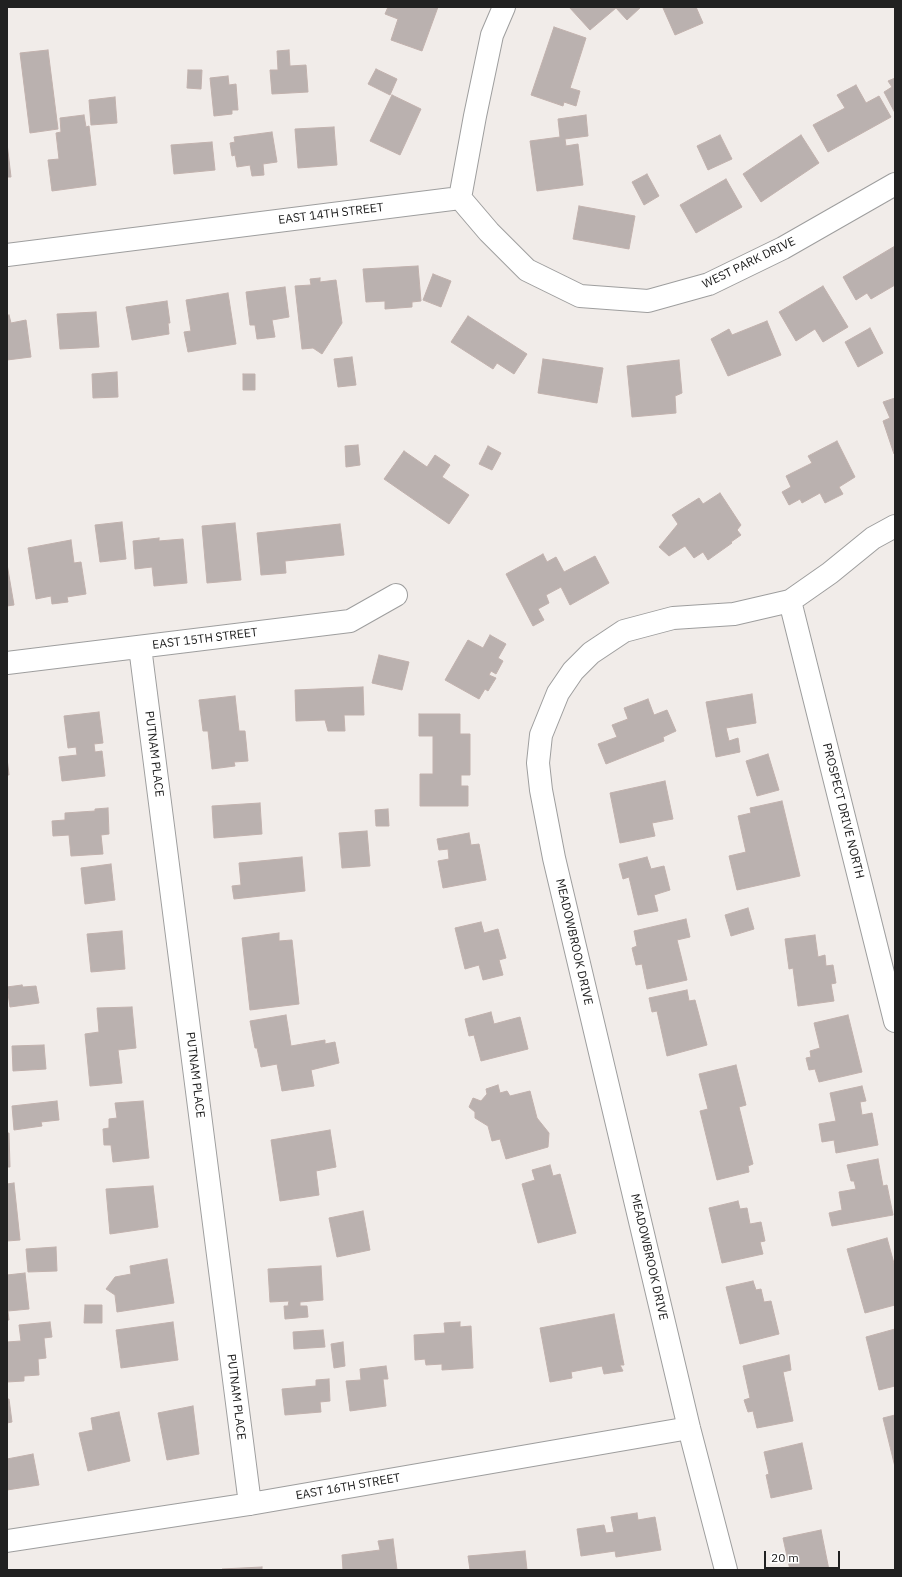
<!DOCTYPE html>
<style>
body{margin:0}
#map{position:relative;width:902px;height:1577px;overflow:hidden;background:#f1ece9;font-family:"IBM Plex Sans",sans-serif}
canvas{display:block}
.frame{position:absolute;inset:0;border:8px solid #212121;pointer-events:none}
.scale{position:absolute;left:764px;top:1551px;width:76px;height:18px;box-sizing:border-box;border:2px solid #212121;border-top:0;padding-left:5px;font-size:12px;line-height:14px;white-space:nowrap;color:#212121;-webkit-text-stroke:3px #fff;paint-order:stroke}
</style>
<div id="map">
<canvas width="902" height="1577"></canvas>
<div class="frame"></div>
<div class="scale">20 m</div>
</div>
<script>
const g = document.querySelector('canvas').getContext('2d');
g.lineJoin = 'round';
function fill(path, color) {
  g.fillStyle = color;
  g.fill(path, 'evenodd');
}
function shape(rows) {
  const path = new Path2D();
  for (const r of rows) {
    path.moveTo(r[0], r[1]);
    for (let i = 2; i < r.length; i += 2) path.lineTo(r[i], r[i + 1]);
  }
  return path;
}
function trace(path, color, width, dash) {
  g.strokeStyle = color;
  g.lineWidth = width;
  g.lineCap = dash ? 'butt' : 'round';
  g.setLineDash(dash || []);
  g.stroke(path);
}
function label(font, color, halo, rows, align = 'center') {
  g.font = font + ' "IBM Plex Sans",sans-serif';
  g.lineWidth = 3;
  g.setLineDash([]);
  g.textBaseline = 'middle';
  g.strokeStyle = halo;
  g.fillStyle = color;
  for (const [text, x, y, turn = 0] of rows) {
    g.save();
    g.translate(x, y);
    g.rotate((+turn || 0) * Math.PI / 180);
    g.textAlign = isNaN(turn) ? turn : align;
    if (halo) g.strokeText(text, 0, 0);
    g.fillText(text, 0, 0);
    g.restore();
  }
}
const building = shape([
 [388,7,438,7,422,51,391,40,398,19,385,14,388,7],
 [569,7,641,7,627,20,616,8,590,30,569,7],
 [665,7,696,7,703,23,675,35,663,8,665,7],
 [554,27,586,38,570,88,580,91,576,106,564,102,563,106,531,95,554,27],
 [48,50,58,129,30,133,20,53,48,50],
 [289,50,290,66,306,65,308,92,272,94,270,70,278,70,277,51,289,50],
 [376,69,397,79,390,95,368,84,376,69],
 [188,70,202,70,201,89,187,88,188,70],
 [228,76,229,85,236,84,238,110,232,110,232,114,214,116,210,78,228,76],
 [895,78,895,113,884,92,892,87,888,81,895,78],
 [856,85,866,103,879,96,891,117,828,152,813,125,845,108,837,95,856,85],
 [392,95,421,109,400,155,370,141,392,95],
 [115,97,117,123,91,125,89,100,115,97],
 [84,115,86,127,89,126,96,185,52,191,48,160,59,159,56,133,61,132,60,118,84,115],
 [586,115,588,136,565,139,566,146,578,144,583,185,537,191,530,141,560,137,558,119,586,115],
 [334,127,337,165,298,168,295,129,334,127],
 [272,132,277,162,263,164,264,175,252,176,250,165,237,167,235,155,232,156,230,143,235,142,234,137,272,132],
 [720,135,732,159,708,170,697,146,720,135],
 [801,135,819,163,761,202,743,174,801,135],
 [212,142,215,170,174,174,171,145,212,142],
 [7,143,11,177,7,177,7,143],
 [647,174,659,196,644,205,632,182,647,174],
 [726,179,742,207,696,233,680,205,726,179],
 [579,206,635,216,629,249,573,239,579,206],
 [895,246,895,285,871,299,867,293,856,300,843,277,895,246],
 [418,266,421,301,412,302,412,307,385,309,385,301,366,302,363,269,418,266],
 [433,274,451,281,441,307,423,300,433,274],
 [320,278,320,282,336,280,342,323,322,354,313,348,302,349,295,286,311,285,310,279,320,278],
 [823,286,848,327,823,342,815,329,796,341,779,312,823,286],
 [285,287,289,317,272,320,275,337,257,339,255,325,250,325,246,292,285,287],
 [228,293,236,344,188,352,184,332,191,331,186,300,228,293],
 [167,301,170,323,168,323,169,334,132,340,126,307,167,301],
 [96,312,99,347,60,349,57,314,96,312],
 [9,315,11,323,26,320,31,357,7,360,7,316,9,315],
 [468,316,527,354,514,374,497,363,493,369,451,342,468,316],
 [767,321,781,355,728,376,711,339,729,329,732,335,767,321],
 [870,328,883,353,858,367,845,342,870,328],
 [352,357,356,385,338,387,334,359,352,357],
 [543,359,603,368,597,403,538,393,543,359],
 [679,360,682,393,675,396,676,413,632,417,627,366,679,360],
 [117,372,118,397,93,398,92,374,117,372],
 [243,374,255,374,255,390,243,390,243,374],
 [895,398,895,453,894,454,883,421,890,418,883,402,895,398],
 [837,441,855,477,839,487,843,494,825,503,820,493,802,503,800,499,789,505,782,492,791,487,786,476,812,463,808,456,837,441],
 [358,445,360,465,346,467,345,446,358,445],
 [488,446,501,453,492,470,479,464,488,446],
 [404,451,427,467,435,455,450,465,442,477,469,495,449,524,384,479,404,451],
 [720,493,741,525,737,530,741,535,731,542,732,543,708,560,703,552,694,558,685,546,669,556,659,547,678,524,672,515,699,498,703,504,720,493],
 [122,522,126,559,100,562,95,525,122,522],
 [235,523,241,580,207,583,202,526,235,523],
 [340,524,344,555,285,561,286,573,261,575,257,533,340,524],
 [159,538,159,541,183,539,187,583,154,586,152,567,135,569,133,541,159,538],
 [71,540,74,563,81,562,86,594,67,597,68,602,52,604,51,596,36,599,28,548,71,540],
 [543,554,547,562,556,557,564,572,595,556,609,583,570,605,561,587,546,595,549,603,538,609,544,620,533,626,506,574,543,554],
 [7,564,14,605,7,606,7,564],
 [490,635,506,644,498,658,503,661,496,674,491,671,489,675,496,678,488,691,485,689,479,699,445,680,468,640,483,648,490,635],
 [379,655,409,662,402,690,372,683,379,655],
 [363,687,364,715,344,715,345,731,328,731,325,720,296,721,295,690,363,687],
 [752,694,756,723,726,728,729,741,738,738,740,752,716,757,706,702,752,694],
 [235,696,239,731,245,731,248,761,234,762,235,766,212,769,208,731,203,731,199,700,235,696],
 [648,699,654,715,667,710,676,731,663,737,664,741,606,764,598,744,617,737,612,725,628,719,624,708,648,699],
 [99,712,103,743,94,744,95,752,102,751,105,776,62,781,59,757,77,755,76,747,68,748,64,716,99,712],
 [419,714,460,714,460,734,470,734,470,775,461,775,461,786,468,786,468,806,420,806,420,774,433,774,433,736,419,736,419,714],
 [768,754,779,790,757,796,746,761,768,754],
 [7,758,9,775,7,775,7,758],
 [665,781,673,819,652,823,655,836,620,843,610,793,665,781],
 [782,801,800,876,737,890,729,856,746,852,738,816,751,813,750,808,782,801],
 [260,803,262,834,214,838,212,806,260,803],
 [108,808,109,834,101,835,103,854,71,856,69,835,53,836,52,821,65,820,65,813,95,811,95,809,108,808],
 [388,809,389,826,376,826,375,810,388,809],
 [367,831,370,866,342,868,339,833,367,831],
 [469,833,471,845,479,844,486,880,443,888,438,861,449,859,448,849,439,850,437,839,469,833],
 [302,857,305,891,234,899,232,886,241,885,239,863,302,857],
 [647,857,651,869,664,866,670,890,654,895,658,911,638,915,629,877,623,879,619,864,647,857],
 [111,864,115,900,85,904,81,868,111,864],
 [748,908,754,929,731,936,725,915,748,908],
 [686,919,690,937,677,940,687,980,647,989,642,964,636,965,632,948,637,946,634,931,686,919],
 [481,922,484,933,498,929,506,958,499,960,503,975,483,980,479,965,465,969,455,928,481,922],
 [122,931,125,969,91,972,87,934,122,931],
 [279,933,279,941,292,940,299,1004,250,1010,242,938,279,933],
 [815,935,818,957,825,955,826,966,833,965,836,983,831,984,834,1001,798,1006,793,968,789,969,785,939,815,935],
 [22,985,23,987,36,986,39,1003,10,1007,7,987,22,985],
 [687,990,689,1001,695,1000,707,1045,667,1056,657,1011,652,1012,649,998,687,990],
 [132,1007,136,1048,118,1050,122,1083,90,1086,85,1034,99,1032,97,1008,132,1007],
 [491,1012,494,1024,520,1017,528,1049,481,1061,474,1035,469,1036,465,1019,491,1012],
 [286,1015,291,1046,325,1040,325,1044,335,1042,339,1063,311,1070,314,1086,282,1091,277,1064,261,1067,257,1048,255,1048,250,1021,286,1015],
 [848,1015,862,1072,819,1082,815,1069,809,1070,806,1058,811,1057,810,1051,820,1048,814,1023,848,1015],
 [44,1045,46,1069,13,1071,12,1046,44,1045],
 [736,1065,746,1105,739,1107,753,1164,748,1166,749,1172,717,1180,700,1111,708,1109,699,1074,736,1065],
 [498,1085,500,1093,507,1091,510,1096,530,1091,537,1118,549,1133,548,1147,506,1159,500,1139,492,1141,488,1126,475,1118,475,1112,469,1107,473,1098,481,1101,487,1094,486,1089,498,1085],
 [862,1086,866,1101,860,1102,862,1115,872,1113,878,1145,836,1153,834,1140,822,1142,819,1124,836,1121,830,1093,862,1086],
 [57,1101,59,1120,41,1122,42,1126,14,1130,12,1106,57,1101],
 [143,1101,149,1158,113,1162,111,1145,104,1145,103,1129,109,1128,109,1119,117,1118,115,1103,143,1101],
 [330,1130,336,1167,316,1171,319,1195,280,1201,271,1140,330,1130],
 [7,1133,9,1133,10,1167,7,1167,7,1133],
 [878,1159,883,1186,887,1185,893,1215,832,1226,829,1213,842,1210,839,1192,856,1189,854,1181,851,1181,847,1165,878,1159],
 [550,1165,553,1176,560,1174,576,1233,538,1243,522,1184,535,1180,532,1170,550,1165],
 [14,1183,20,1240,7,1241,7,1184,14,1183],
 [153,1186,158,1227,110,1234,106,1189,153,1186],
 [738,1201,740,1209,747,1208,750,1224,761,1222,765,1241,760,1242,763,1254,722,1263,709,1208,738,1201],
 [363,1211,370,1250,337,1257,329,1218,363,1211],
 [887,1238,895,1267,895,1305,865,1313,847,1249,887,1238],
 [56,1247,57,1271,28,1272,26,1249,56,1247],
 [167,1259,174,1303,117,1312,115,1295,106,1289,115,1277,131,1274,130,1266,167,1259],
 [321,1266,323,1300,300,1302,300,1306,307,1306,308,1317,285,1319,284,1306,288,1306,289,1301,270,1302,268,1269,321,1266],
 [25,1273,29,1309,8,1311,9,1320,7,1320,7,1275,25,1273],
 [753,1281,756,1290,761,1289,764,1302,771,1301,779,1334,740,1344,726,1287,753,1281],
 [85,1305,102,1305,102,1323,84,1323,85,1305],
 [614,1314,624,1365,620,1365,623,1371,604,1374,602,1366,571,1372,572,1378,550,1382,540,1328,614,1314],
 [50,1322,52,1337,44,1338,46,1358,38,1359,39,1375,24,1376,24,1381,7,1382,7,1342,21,1341,19,1325,50,1322],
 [173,1322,178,1360,121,1368,116,1330,173,1322],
 [460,1322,460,1327,471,1326,473,1368,442,1370,442,1364,426,1365,425,1359,415,1360,414,1335,445,1333,444,1323,460,1322],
 [895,1329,895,1386,879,1390,866,1337,895,1329],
 [323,1330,325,1347,294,1349,293,1332,323,1330],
 [343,1342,345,1366,334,1368,331,1344,343,1342],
 [789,1355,791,1370,783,1372,793,1421,757,1428,753,1411,748,1412,744,1400,750,1398,743,1366,789,1355],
 [386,1366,388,1379,383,1379,386,1406,350,1411,346,1381,361,1380,360,1369,386,1366],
 [329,1379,330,1401,320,1402,321,1412,285,1415,282,1389,316,1386,316,1380,329,1379],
 [7,1399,9,1399,12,1422,7,1423,7,1399],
 [193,1406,199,1454,167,1460,158,1413,193,1406],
 [119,1412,130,1461,88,1471,79,1433,93,1430,91,1418,119,1412],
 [895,1415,895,1467,883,1418,895,1415],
 [802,1443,812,1489,771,1498,766,1475,769,1474,764,1452,802,1443],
 [33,1454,39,1485,7,1490,7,1459,33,1454],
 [637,1513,638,1520,655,1517,661,1550,616,1557,615,1551,581,1556,577,1529,604,1525,606,1533,614,1532,611,1517,637,1513],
 [821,1530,829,1570,790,1570,783,1538,821,1530],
 [393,1539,397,1570,343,1570,342,1555,380,1550,378,1541,393,1539],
 [525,1551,527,1570,470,1570,468,1556,525,1551],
 [262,1567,262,1570,222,1570,222,1569,262,1567]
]);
const street = shape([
 [460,198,489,232,527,270,580,296,648,301,709,284,783,248,895,184],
 [460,198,475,116,492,35,504,7],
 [7,255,460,198],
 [790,601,895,1021],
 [140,647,250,1504],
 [7,663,350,621,396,595],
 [7,1541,250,1504,689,1428],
 [726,1570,689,1428,554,858,541,790,538,763,541,735,558,693,573,671,591,653,624,631,673,618,734,614,790,601,830,573,873,538,895,526]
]);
const streetNames = [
 ["EAST 14TH STREET",331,214,-7],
 ["WEST PARK DRIVE",749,263,-26],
 ["EAST 15TH STREET",205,639,-7],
 ["PUTNAM PLACE",154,754,83],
 ["PROSPECT DRIVE NORTH",843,811,76],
 ["MEADOWBROOK DRIVE",574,942,77],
 ["PUTNAM PLACE",195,1075,83],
 ["MEADOWBROOK DRIVE",649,1257,77],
 ["PUTNAM PLACE",236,1397,83],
 ["EAST 16TH STREET",348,1487,-10]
];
fill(building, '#bab1af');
trace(building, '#c1b1ad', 1);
trace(street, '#9e9e9e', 24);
trace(street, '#fff', 22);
label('12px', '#212121', '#fff', streetNames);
</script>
